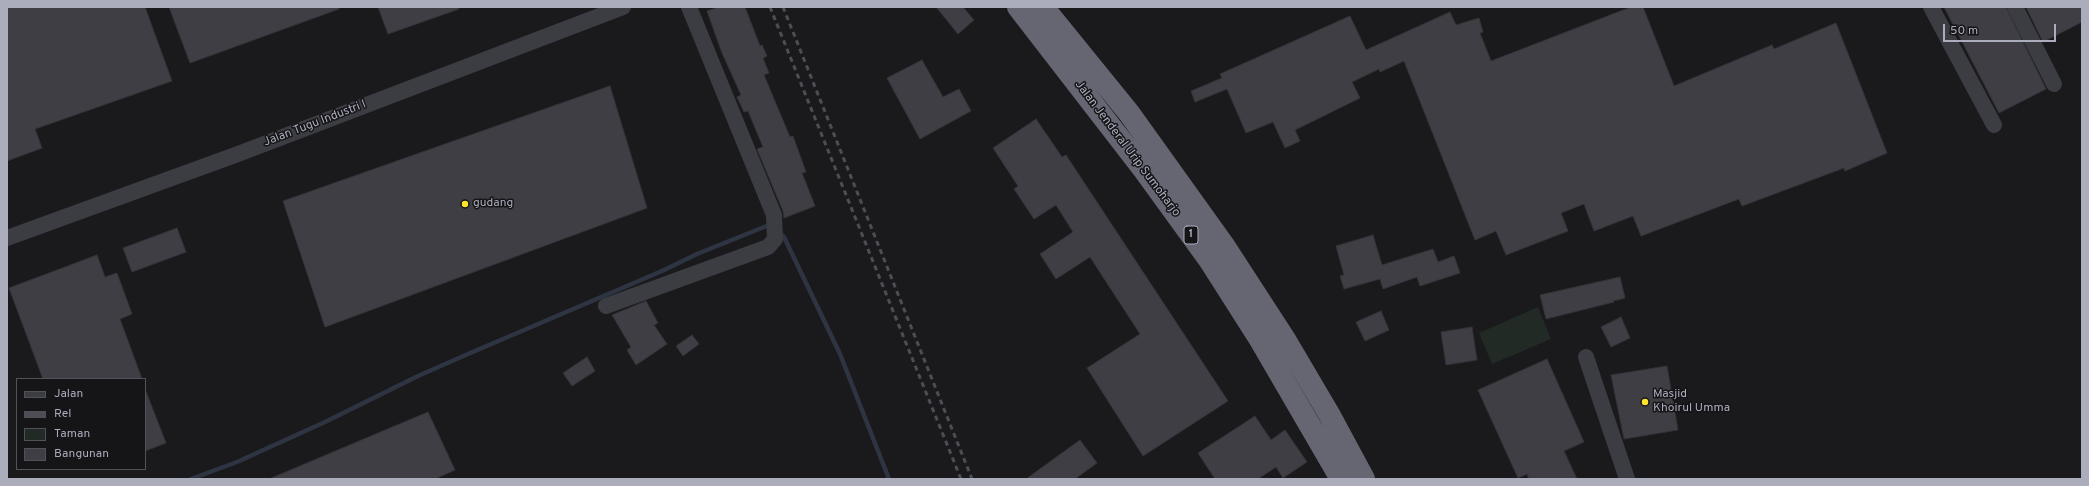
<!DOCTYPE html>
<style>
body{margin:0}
#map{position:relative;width:2089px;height:486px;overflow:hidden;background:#1a191c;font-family:Overpass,sans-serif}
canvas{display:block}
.frame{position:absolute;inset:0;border:8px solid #abacbc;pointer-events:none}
.legend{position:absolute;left:16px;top:378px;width:130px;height:92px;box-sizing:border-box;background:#151417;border:1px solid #515159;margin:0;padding:5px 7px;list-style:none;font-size:12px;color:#abacbc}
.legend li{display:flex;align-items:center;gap:8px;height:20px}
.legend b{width:20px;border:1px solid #515159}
.scale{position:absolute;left:1943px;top:24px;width:113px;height:18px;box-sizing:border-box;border:2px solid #abacbc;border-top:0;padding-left:5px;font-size:12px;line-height:14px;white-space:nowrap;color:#abacbc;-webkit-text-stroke:3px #151417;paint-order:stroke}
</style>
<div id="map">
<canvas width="2089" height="486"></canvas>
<div class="frame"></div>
<ul class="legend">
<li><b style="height:5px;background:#3c3c43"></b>Jalan</li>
<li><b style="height:5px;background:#4d4d56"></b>Rel</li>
<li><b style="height:11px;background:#212a24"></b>Taman</li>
<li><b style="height:11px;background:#3f3e44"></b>Bangunan</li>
</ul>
<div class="scale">50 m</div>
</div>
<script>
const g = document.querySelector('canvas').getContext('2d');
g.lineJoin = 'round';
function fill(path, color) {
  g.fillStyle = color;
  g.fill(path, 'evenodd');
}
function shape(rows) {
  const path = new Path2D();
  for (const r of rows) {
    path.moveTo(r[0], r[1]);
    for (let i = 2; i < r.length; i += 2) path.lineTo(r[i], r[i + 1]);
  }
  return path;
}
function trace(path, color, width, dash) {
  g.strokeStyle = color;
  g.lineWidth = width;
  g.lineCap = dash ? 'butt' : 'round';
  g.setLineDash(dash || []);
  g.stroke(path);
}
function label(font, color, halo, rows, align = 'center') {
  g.font = font + ' Overpass,sans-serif';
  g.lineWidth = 3;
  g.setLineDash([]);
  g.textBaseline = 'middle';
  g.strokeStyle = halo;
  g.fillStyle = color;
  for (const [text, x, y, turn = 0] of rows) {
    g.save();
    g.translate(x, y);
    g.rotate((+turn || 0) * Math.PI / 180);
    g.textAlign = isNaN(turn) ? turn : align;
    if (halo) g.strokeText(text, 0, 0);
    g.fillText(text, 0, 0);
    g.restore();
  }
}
const green = shape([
 [1538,307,1551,339,1492,364,1479,333]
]);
const stream = shape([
 [779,232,784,237,840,354,889,479],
 [191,479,237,462,325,422,418,376,461,357,662,271,697,254,769,225,771,227]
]);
const building = shape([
 [7,7,145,7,172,81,35,129,42,148,7,161,7,7],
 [169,7,339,7,339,9,190,63,169,7],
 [378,7,458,7,459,9,388,34,378,7],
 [719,7,745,7,760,46,762,45,767,56,763,58,769,73,764,75,790,137,793,136,806,172,802,173,815,206,784,218,783,211,757,149,763,147,748,111,744,112,737,97,741,95,722,53,707,11,719,7],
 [936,7,963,7,974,20,958,34,936,7],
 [1631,7,1643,7,1674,86,1772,45,1774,49,1836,23,1887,153,1845,171,1844,168,1742,206,1739,199,1641,236,1633,216,1594,231,1584,204,1561,213,1568,231,1506,255,1496,231,1475,240,1404,61,1380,72,1379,69,1352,82,1360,98,1295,130,1300,141,1285,148,1273,122,1246,133,1227,89,1195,102,1191,91,1222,78,1220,74,1350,16,1366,50,1450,12,1456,25,1479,18,1483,32,1480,33,1491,61,1631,7],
 [1944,7,2006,7,2046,89,1999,113,1944,7],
 [2026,7,2082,7,2082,22,2043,42,2026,7],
 [922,60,943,97,959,89,971,111,920,139,887,78,922,60],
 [610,86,647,208,325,327,283,201,610,86],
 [1036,119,1062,157,1066,155,1228,401,1143,456,1087,368,1140,334,1090,257,1056,279,1040,254,1073,232,1056,205,1034,219,1014,189,1018,186,993,148,1036,119],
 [177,228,186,252,132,272,123,248,177,228],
 [1373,235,1382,265,1433,249,1438,262,1454,256,1460,273,1420,286,1417,277,1383,289,1380,279,1344,289,1340,276,1344,275,1336,246,1373,235],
 [97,255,105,277,117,273,132,314,120,319,142,379,43,379,9,288,97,255],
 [1620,277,1625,298,1613,301,1614,302,1546,319,1540,295,1620,277],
 [646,301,658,323,654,325,667,344,636,365,627,350,631,347,612,315,646,301],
 [1381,311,1389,330,1365,341,1356,322,1381,311],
 [1621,317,1630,338,1611,347,1601,327,1621,317],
 [1472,327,1477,360,1446,365,1441,332,1472,327],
 [692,335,699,344,683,356,676,346,692,335],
 [587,357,595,371,572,386,563,373,587,357],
 [1547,359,1584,442,1564,451,1577,479,1529,479,1527,474,1518,478,1478,390,1547,359],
 [1667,366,1678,430,1624,439,1611,375,1667,366],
 [145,389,166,443,145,451,145,389],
 [428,412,455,470,435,479,269,479,428,412],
 [1255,416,1271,440,1285,430,1307,462,1283,478,1276,467,1258,479,1215,479,1198,453,1255,416],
 [1080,440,1097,463,1075,479,1026,479,1080,440]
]);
const street = shape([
 [1931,7,1994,125],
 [2015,7,2054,84],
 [7,238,238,154,623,7],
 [606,306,768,247,775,239,774,215,689,7],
 [1586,357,1627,479]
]);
const highway = shape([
 [1018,7,1144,170,1210,261,1259,338,1341,479],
 [1043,7,1129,113,1225,247,1286,341,1329,414,1364,479]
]);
const rail = shape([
 [770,7,961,479],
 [783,7,972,479]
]);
const markers = [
 [465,204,4,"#ffe42e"],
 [1645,402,4,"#ffe42e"]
];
const shields = [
 [1191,235,14]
];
const shieldNames = [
 ["1",1191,235]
];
const streetNames = [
 ["Jalan Tugu Industri I",315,124,-21],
 ["Jalan Jenderal Urip Sumoharjo",1127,149,53]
];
const poiNames = [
 ["gudang",473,204],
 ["Masjid",1653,395],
 ["Khoirul Umma",1653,409]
];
fill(green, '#212a24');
trace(stream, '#2e3441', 4.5);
fill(building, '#3f3e44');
trace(building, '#343338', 1);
trace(street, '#3c3c43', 16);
trace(highway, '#656672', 22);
trace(rail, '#4d4d56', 3, [5, 4]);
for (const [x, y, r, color] of markers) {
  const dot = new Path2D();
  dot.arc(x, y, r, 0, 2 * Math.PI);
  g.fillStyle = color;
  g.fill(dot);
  trace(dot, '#151417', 1.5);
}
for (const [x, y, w] of shields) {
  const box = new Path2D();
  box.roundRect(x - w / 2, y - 9, w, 18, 3);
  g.fillStyle = '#151417';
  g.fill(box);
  trace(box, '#abacbc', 1);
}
label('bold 11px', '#abacbc', null, shieldNames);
label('12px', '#abacbc', '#151417', streetNames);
label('12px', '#abacbc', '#151417', poiNames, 'left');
</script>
